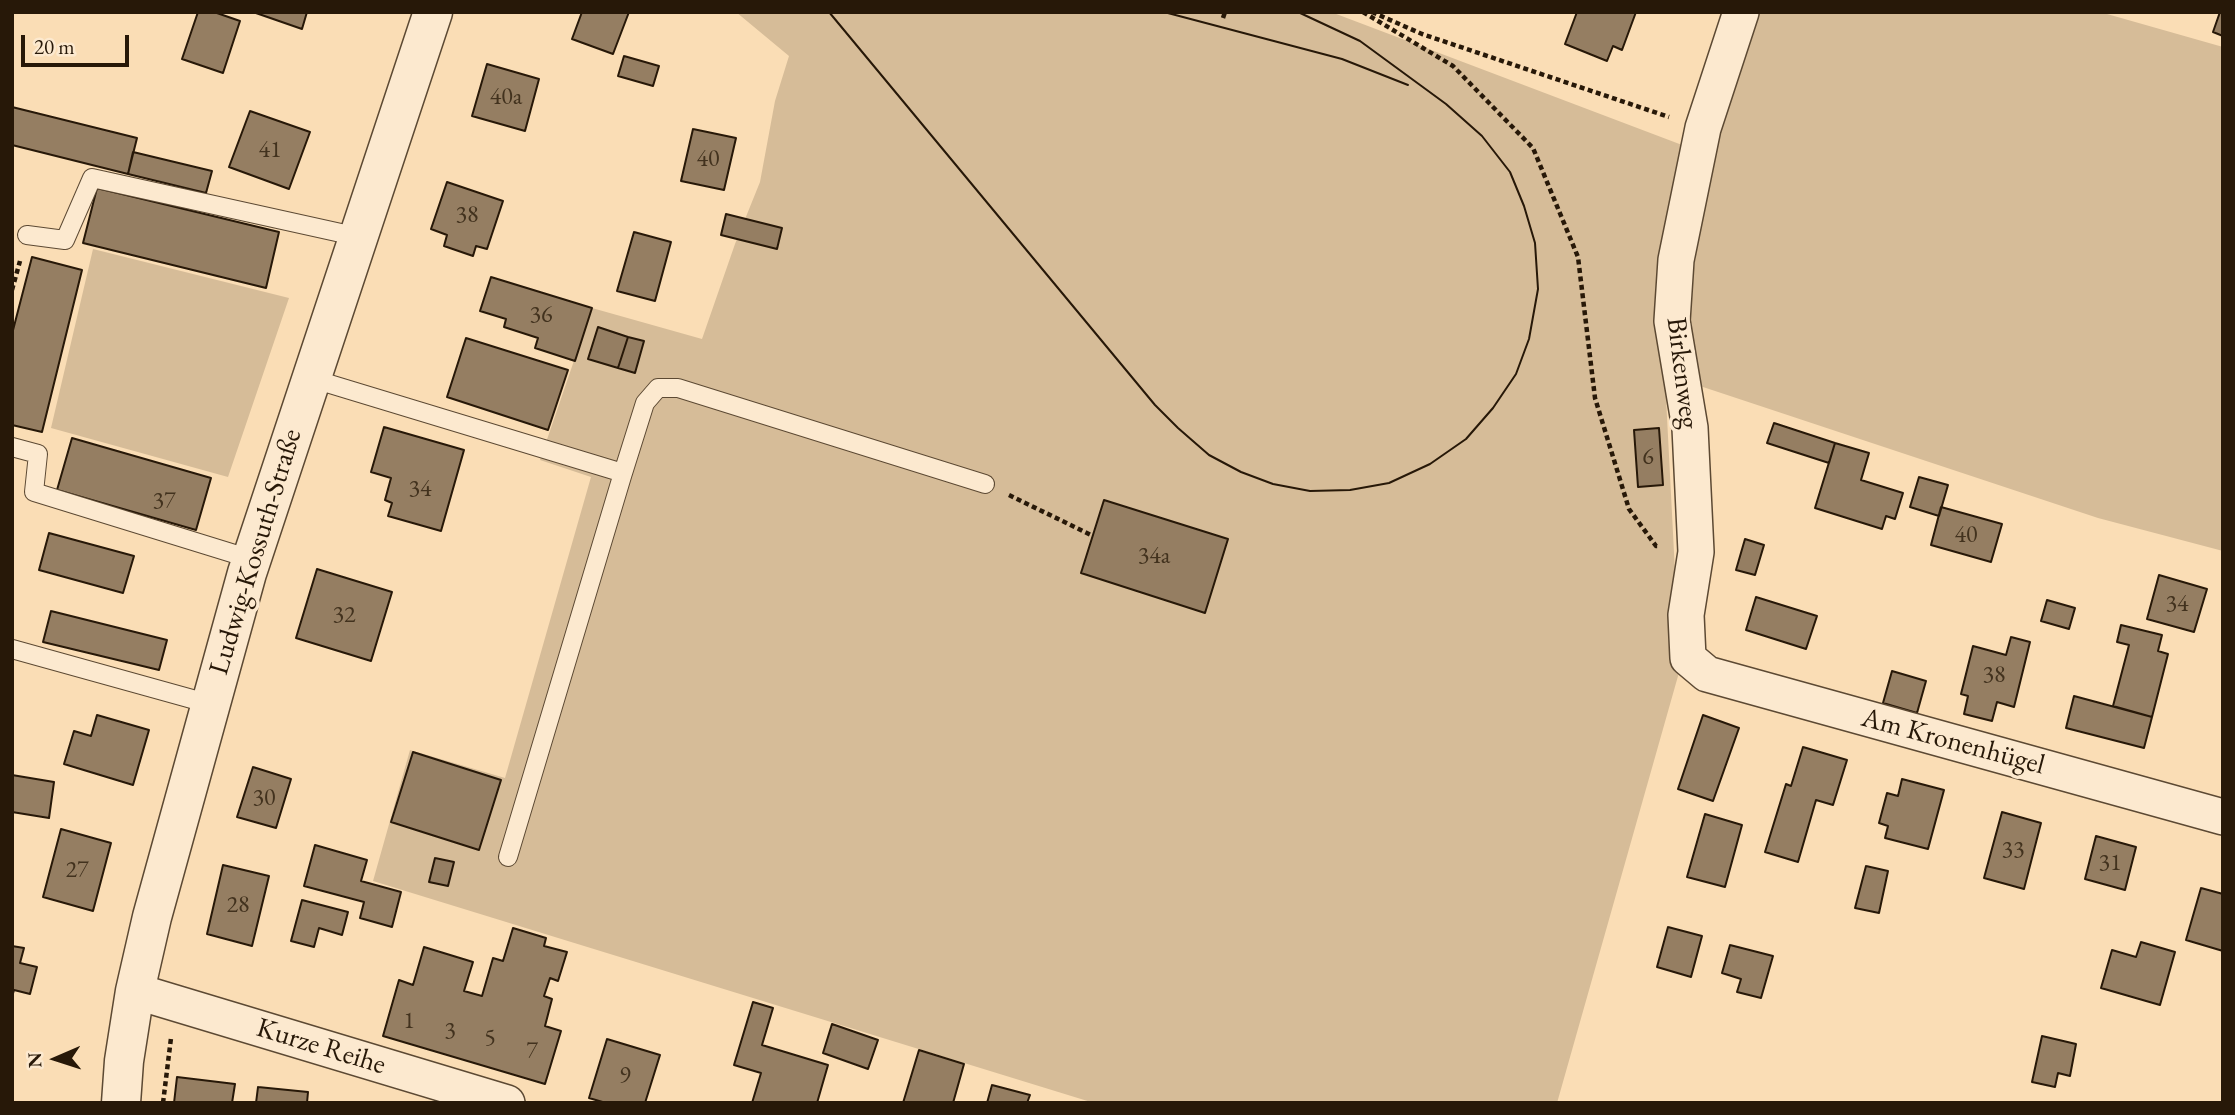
<!DOCTYPE html>
<meta charset="utf-8">
<style>
body{margin:0}
#map{position:relative;width:2235px;height:1115px;overflow:hidden;background:#faddb5;font-family:"EB Garamond",serif}
canvas{display:block}
.frame{position:absolute;inset:0;border:14px solid #271808;pointer-events:none}
.north{position:absolute;left:21px;top:1024px;width:70px;height:70px;-webkit-text-stroke:5px #fce9cf;paint-order:stroke;rotate:267deg;font-size:19px;font-weight:700;line-height:28px;text-align:center;color:#271808}
.north::after{content:'';display:block;margin:auto;width:24px;height:32px;background:#271808;clip-path:polygon(50% 0,100% 100%,50% 72%,0 100%)}
.scale{position:absolute;left:21px;top:35px;width:108px;height:32px;box-sizing:border-box;border:4px solid #271808;border-top:0;padding-left:9px;font-size:21px;line-height:24px;white-space:nowrap;color:#271808;-webkit-text-stroke:5px #fce9cf;paint-order:stroke}
</style>
<div id="map">
<canvas width="2235" height="1115"></canvas>
<div class="frame"></div>
<div class="north">N</div>
<div class="scale">20 m</div>
</div>
<script>
const g = document.querySelector('canvas').getContext('2d');
g.lineJoin = 'round';
function fill(path, color) {
  g.fillStyle = color;
  g.fill(path, 'evenodd');
}
function shape(rows) {
  const path = new Path2D();
  for (const r of rows) {
    path.moveTo(r[0], r[1]);
    for (let i = 2; i < r.length; i += 2) path.lineTo(r[i], r[i + 1]);
  }
  return path;
}
function trace(path, color, width, dash) {
  g.strokeStyle = color;
  g.lineWidth = width;
  g.lineCap = dash ? 'butt' : 'round';
  g.setLineDash(dash || []);
  g.stroke(path);
}
function label(font, color, halo, rows, align = 'center') {
  g.font = font + ' "EB Garamond",serif';
  g.lineWidth = 7;
  g.setLineDash([]);
  g.textBaseline = 'middle';
  g.strokeStyle = halo;
  g.fillStyle = color;
  for (const [text, x, y, turn = 0] of rows) {
    g.save();
    g.translate(x, y);
    g.rotate((+turn || 0) * Math.PI / 180);
    g.textAlign = isNaN(turn) ? turn : align;
    if (halo) g.strokeText(text, 0, 0);
    g.fillText(text, 0, 0);
    g.restore();
  }
}
const green = shape([
 [736,12,1331,12,1690,148,1662,320,1680,669,1557,1103,1094,1103,373,881,410,750,505,778,591,477,540,460,592,308,702,339,735,244,760,182,775,101,789,56],
 [1754,12,2100,12,2223,47,2223,551,2098,518,1697,385,1689,302,1715,126],
 [93,249,289,298,228,477,51,428]
]);
const building = shape([
 [198,12,214,12,240,21,223,73,182,59,198,12],
 [253,12,307,12,302,29,253,12],
 [582,12,629,12,613,54,572,39,582,12],
 [1577,12,1636,12,1622,50,1613,46,1607,61,1565,44,1577,12],
 [2220,12,2223,12,2223,36,2213,32,2220,12],
 [624,56,659,66,653,86,618,76,624,56],
 [487,64,539,79,525,131,472,116,487,64],
 [12,107,137,138,128,174,12,145,12,107],
 [250,111,310,132,289,189,229,167,250,111],
 [693,129,736,138,724,190,681,181,693,129],
 [133,152,212,171,206,193,128,174,133,152],
 [447,182,503,201,487,249,476,246,473,256,444,246,447,235,431,229,447,182],
 [97,188,279,232,266,288,83,243,97,188],
 [726,214,782,228,777,249,721,235,726,214],
 [634,232,671,242,655,301,617,291,634,232],
 [32,257,82,270,42,432,12,425,12,334,32,257],
 [491,277,592,308,575,361,535,348,538,338,504,327,506,319,480,311,491,277],
 [598,327,628,337,618,368,588,359,598,327],
 [628,337,644,341,635,373,618,368,628,337],
 [466,338,568,370,548,430,447,397,466,338],
 [1774,423,1835,443,1829,463,1767,443,1774,423],
 [384,427,464,450,441,531,388,516,392,503,385,500,391,478,371,472,384,427],
 [1659,428,1663,485,1638,487,1634,430,1659,428],
 [72,438,211,478,196,530,57,490,72,438],
 [1835,443,1869,453,1861,480,1903,493,1895,519,1886,516,1882,529,1815,508,1835,443],
 [1919,477,1948,485,1939,516,1910,507,1919,477],
 [1104,500,1228,539,1205,613,1081,573,1104,500],
 [1941,507,2002,524,1991,562,1931,545,1941,507],
 [49,533,134,556,123,593,39,570,49,533],
 [1745,539,1764,545,1755,575,1736,570,1745,539],
 [317,569,392,592,371,661,296,638,317,569],
 [2159,575,2207,589,2194,632,2147,619,2159,575],
 [1756,597,1817,616,1806,649,1746,630,1756,597],
 [2047,600,2075,608,2069,629,2041,621,2047,600],
 [51,611,167,640,159,670,43,642,51,611],
 [2121,625,2162,635,2158,651,2168,654,2152,717,2113,706,2129,645,2117,642,2121,625],
 [2011,637,2030,642,2014,707,1997,702,1992,721,1964,714,1968,696,1961,694,1973,646,2006,655,2011,637],
 [1892,671,1926,681,1917,713,1883,703,1892,671],
 [2074,696,2152,717,2144,748,2066,728,2074,696],
 [97,715,149,730,133,785,64,764,74,731,91,736,97,715],
 [1703,715,1739,728,1713,801,1678,789,1703,715],
 [1803,747,1847,760,1833,805,1816,800,1798,862,1765,852,1786,784,1791,786,1803,747],
 [413,752,501,780,479,850,391,822,413,752],
 [253,767,291,779,276,828,237,817,253,767],
 [12,775,54,782,49,818,12,812,12,775],
 [1902,779,1944,790,1928,849,1885,838,1888,826,1879,823,1887,793,1898,796,1902,779],
 [2002,812,2041,823,2024,889,1984,878,2002,812],
 [1705,814,1742,825,1725,887,1687,877,1705,814],
 [61,829,111,843,93,911,43,897,61,829],
 [2096,836,2136,847,2125,890,2085,879,2096,836],
 [315,845,367,860,361,881,401,892,392,927,360,918,364,902,304,886,315,845],
 [435,858,454,862,448,886,429,882,435,858],
 [223,865,269,876,252,946,207,934,223,865],
 [1866,866,1888,871,1879,913,1855,908,1866,866],
 [2201,888,2223,894,2223,951,2186,940,2201,888],
 [302,900,348,912,342,935,319,928,314,947,291,941,302,900],
 [1668,927,1702,936,1691,977,1657,967,1668,927],
 [513,928,546,938,544,946,567,952,558,981,550,978,544,996,552,999,545,1026,561,1031,545,1084,383,1036,399,980,413,985,424,947,473,962,464,991,482,996,493,958,503,961,513,928],
 [2141,942,2175,952,2160,1005,2101,988,2112,950,2136,957,2141,942],
 [1730,945,1773,956,1761,998,1737,992,1741,979,1722,973,1730,945],
 [12,946,24,948,20,963,37,967,30,994,14,990,12,997,12,946],
 [753,1002,773,1008,762,1045,828,1065,817,1103,752,1103,761,1073,734,1065,753,1002],
 [832,1024,878,1040,868,1069,823,1053,832,1024],
 [2042,1036,2076,1044,2070,1076,2058,1073,2055,1087,2032,1082,2042,1036],
 [607,1039,660,1055,645,1103,606,1103,589,1098,607,1039],
 [919,1050,964,1064,953,1103,903,1103,919,1050],
 [177,1077,235,1084,232,1103,174,1103,177,1077],
 [992,1085,1030,1095,1027,1103,987,1103,992,1085],
 [258,1087,308,1092,307,1103,256,1103,258,1087]
]);
const path = shape([
 [1363,12,1453,66,1533,148,1578,257,1595,398,1629,509,1656,546,1660,546],
 [1372,12,1422,34,1669,117],
 [1223,18,1225,12],
 [12,290,20,261],
 [1009,495,1093,536],
 [163,1103,171,1038]
]);
const service = shape([
 [27,235,65,240,92,178,359,237],
 [310,378,623,473,645,403,658,388,678,388,985,484],
 [12,447,38,454,34,492,251,559],
 [12,649,210,704],
 [508,857,623,473]
]);
const minor = shape([
 [1741,12,1703,128,1676,260,1672,321,1690,428,1696,552,1686,615,1688,658,1707,674,2223,817],
 [135,991,507,1103]
]);
const tertiary = shape([
 [121,1103,124,1061,135,991,152,917,247,573,433,12]
]);
const tram = shape([
 [829,12,1155,405,1178,428,1209,455,1241,472,1273,484,1310,491,1350,490,1389,483,1430,464,1466,439,1493,408,1516,374,1529,339,1538,289,1535,243,1524,206,1510,172,1482,136,1446,104,1360,41,1298,12],
 [1164,12,1342,59,1408,85]
]);
const numberNames = [
 ["40a",506,97],
 ["41",270,150],
 ["40",708,159],
 ["38",467,215],
 ["36",541,315],
 ["6",1648,457],
 ["34",420,489],
 ["37",164,501],
 ["40",1966,535],
 ["34a",1154,556],
 ["34",2177,604],
 ["32",344,615],
 ["38",1994,675],
 ["30",264,798],
 ["33",2013,850],
 ["31",2110,863],
 ["27",77,870],
 ["28",238,905],
 ["1",409,1021],
 ["3",450,1031],
 ["5",490,1038],
 ["7",532,1051],
 ["9",625,1076]
];
const streetNames = [
 ["Birkenweg",1682,373,83],
 ["Ludwig-Kossuth-Straße",256,552,-73],
 ["Am Kronenhügel",1953,742,15],
 ["Kurze Reihe",321,1047,17]
];
fill(green, '#d6bc98');
fill(building, '#957e62');
trace(building, '#271808', 2);
trace(service, '#5c4933', 20);
trace(minor, '#5c4933', 38);
trace(tertiary, '#5c4933', 41);
trace(path, '#271808', 4.5, [5, 3.5]);
trace(service, '#fce9cf', 18);
trace(minor, '#fce9cf', 35);
trace(tertiary, '#fce9cf', 38);
trace(tram, '#271808', 2);
label('24px', '#42321e', null, numberNames);
label('28px', '#271808', '#fce9cf', streetNames);
</script>
